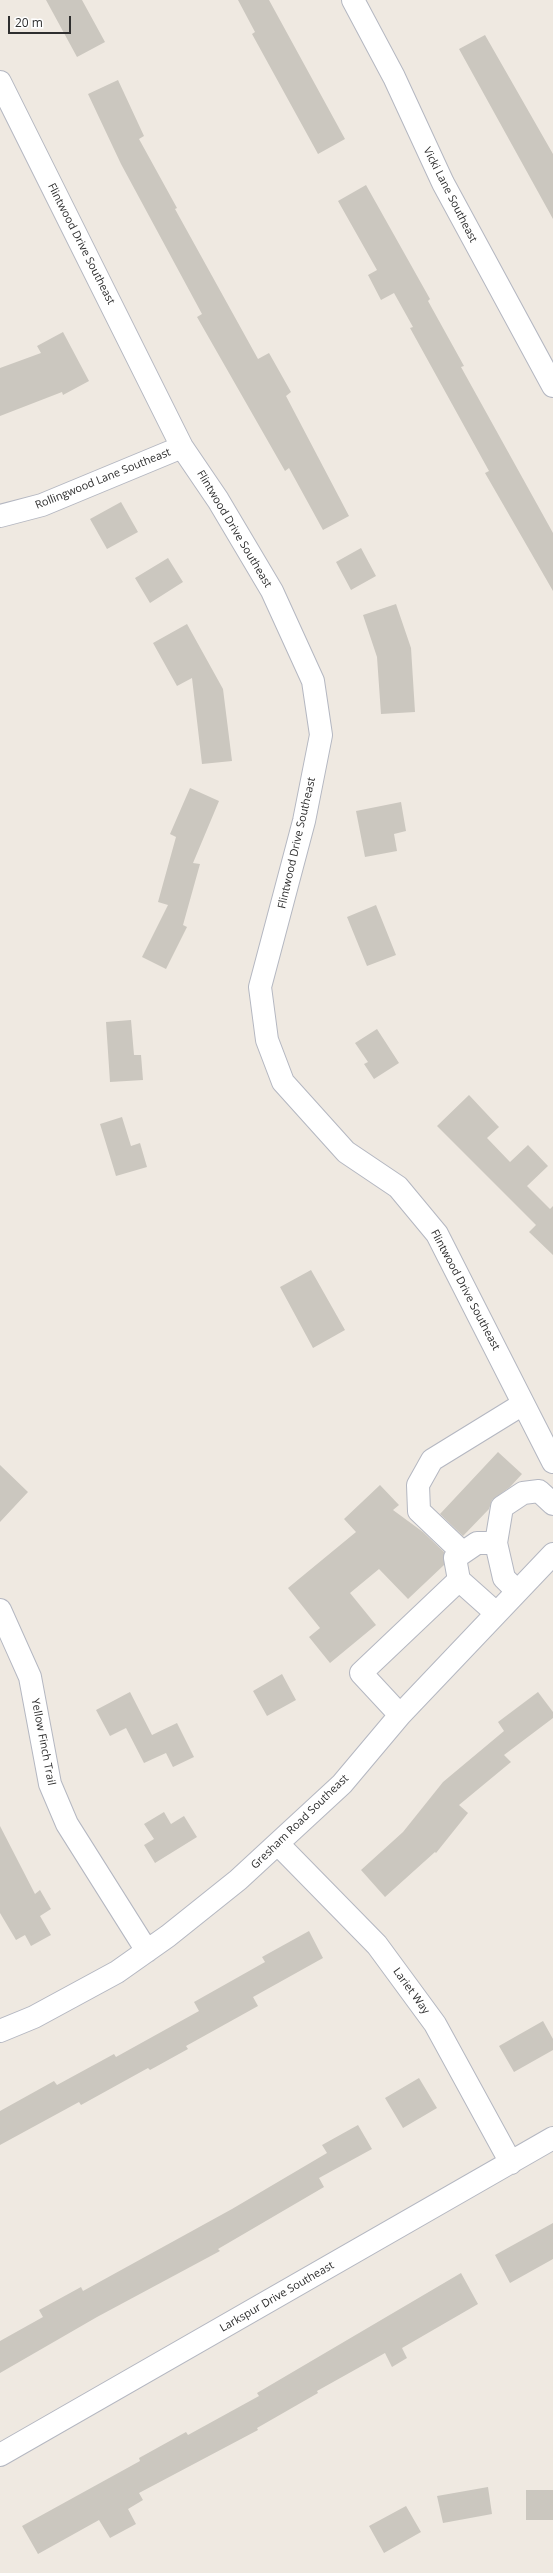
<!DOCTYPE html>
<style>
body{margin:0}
#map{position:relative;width:553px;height:2573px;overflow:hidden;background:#efe9e1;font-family:"Open Sans",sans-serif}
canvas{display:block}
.scale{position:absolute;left:8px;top:16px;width:63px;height:18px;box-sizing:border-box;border:2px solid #2e2e2e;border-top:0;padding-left:5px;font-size:12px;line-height:14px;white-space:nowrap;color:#2e2e2e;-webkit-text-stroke:3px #fff;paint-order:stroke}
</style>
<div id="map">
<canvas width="553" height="2573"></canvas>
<div class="scale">20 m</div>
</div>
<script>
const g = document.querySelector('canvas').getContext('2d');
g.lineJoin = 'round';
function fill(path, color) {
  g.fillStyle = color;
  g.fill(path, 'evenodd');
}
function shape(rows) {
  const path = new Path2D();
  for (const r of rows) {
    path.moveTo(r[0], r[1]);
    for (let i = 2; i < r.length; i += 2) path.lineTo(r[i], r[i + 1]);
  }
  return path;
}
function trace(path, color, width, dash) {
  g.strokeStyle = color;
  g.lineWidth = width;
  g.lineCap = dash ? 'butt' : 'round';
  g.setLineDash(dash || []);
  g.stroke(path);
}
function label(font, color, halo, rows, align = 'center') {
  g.font = font + ' "Open Sans",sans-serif';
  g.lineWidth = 3.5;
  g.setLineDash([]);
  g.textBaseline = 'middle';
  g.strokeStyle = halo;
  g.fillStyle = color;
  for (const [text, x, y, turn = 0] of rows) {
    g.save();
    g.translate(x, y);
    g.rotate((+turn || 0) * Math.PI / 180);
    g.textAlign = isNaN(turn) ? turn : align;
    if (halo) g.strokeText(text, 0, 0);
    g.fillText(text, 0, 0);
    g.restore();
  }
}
const building = shape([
 [46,0,82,0,105,42,77,57],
 [238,0,269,0,345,139,318,154,252,34,255,32],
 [485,35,553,154,553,219,459,49],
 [118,80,144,136,139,139,177,208,175,209,258,359,269,353,291,392,286,396,349,516,323,530,289,468,285,471,197,317,202,314,121,164,88,94],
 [366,185,430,299,428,301,464,366,461,367,553,533,553,591,485,473,489,471,410,328,413,327,394,293,381,300,368,275,377,270,338,201],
 [63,332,89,381,63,395,62,392,0,416,0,368,41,353,37,346],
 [121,502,138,532,107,549,90,519],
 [361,548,376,576,351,590,336,562],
 [168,558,183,582,150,603,135,578],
 [396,604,411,648,415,712,381,714,377,657,363,615],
 [187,624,223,689,232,761,202,764,192,678,177,686,153,643],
 [190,788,219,801,193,863,200,864,183,925,187,927,166,969,142,957,168,905,158,902,176,837,170,834],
 [401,802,406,831,394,834,397,851,365,857,356,811],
 [376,905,396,955,367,966,347,917],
 [131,1020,134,1055,141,1055,143,1080,110,1082,106,1022],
 [377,1029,399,1063,374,1079,364,1064,368,1062,355,1043],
 [469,1095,499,1127,487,1138,510,1162,528,1145,548,1166,527,1186,550,1209,553,1206,553,1255,529,1232,536,1225,437,1126],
 [122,1117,131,1146,140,1143,147,1167,116,1176,100,1124],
 [311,1270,345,1330,313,1348,280,1287],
 [498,1452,522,1474,510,1487,492,1500,489,1509,463,1536,440,1514],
 [0,1465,28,1492,0,1522],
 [380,1485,399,1505,393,1510,423,1532,444,1552,444,1565,408,1599,379,1569,350,1593,376,1625,330,1663,309,1637,320,1628,288,1588,356,1532,344,1519],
 [282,1674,296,1700,267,1716,253,1691],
 [130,1692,152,1735,177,1723,194,1757,173,1767,166,1753,144,1763,126,1728,110,1736,96,1710],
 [538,1692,553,1712,553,1718,504,1755,511,1762,459,1805,468,1813,436,1853,435,1852,385,1897,361,1870,403,1832,443,1782,504,1731,498,1722],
 [164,1812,171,1824,184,1816,197,1837,155,1863,144,1845,154,1839,144,1824],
 [0,1826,35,1894,40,1890,51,1909,40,1916,51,1935,31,1946,25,1935,16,1940,0,1913],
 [309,1931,323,1958,253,1997,258,2006,186,2046,188,2049,150,2070,148,2068,81,2105,79,2102,0,2145,0,2111,54,2081,57,2085,114,2054,116,2057,199,2011,194,2002,265,1962,262,1957],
 [543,2021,553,2039,553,2050,514,2072,499,2046],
 [419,2078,437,2108,403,2128,385,2098],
 [358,2125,372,2149,319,2178,324,2187,218,2249,220,2251,97,2317,0,2373,0,2341,43,2317,39,2310,81,2287,83,2291,232,2209,327,2153,322,2145],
 [553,2223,553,2259,510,2283,495,2255],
 [461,2273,478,2304,402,2348,407,2358,392,2367,385,2353,317,2391,318,2393,257,2428,258,2430,139,2493,143,2500,128,2509,136,2524,110,2538,99,2520,38,2554,22,2526,140,2461,139,2458,186,2432,188,2435,259,2396,257,2393],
 [488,2487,492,2514,443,2523,437,2496],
 [526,2490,553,2490,553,2520,526,2520],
 [406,2506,421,2532,384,2553,369,2526]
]);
const minor = shape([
 [353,0,394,77,443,183,553,386],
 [0,82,182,447,218,500,272,591,313,681,321,735,304,821,260,987,267,1040,283,1082,346,1152,398,1187,437,1234,553,1462],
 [0,516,42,505,182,447],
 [496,1543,504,1578,517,1591],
 [462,1552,419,1511,418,1485,432,1460,523,1404],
 [0,1610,30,1677,50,1784,67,1824,147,1951],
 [496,1613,459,1580,455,1558,477,1543,496,1543,502,1507,523,1493,539,1491,553,1504],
 [400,1715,361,1673,459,1580],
 [278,1844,377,1945,435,2024,511,2163],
 [0,2031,34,2017,117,1972,168,1936,238,1880,342,1784,400,1715,553,1554],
 [0,2455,553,2138]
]);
const streetNames = [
 ["Vicki Lane Southeast",450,195,63],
 ["Flintwood Drive Southeast",81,244,63],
 ["Rollingwood Lane Southeast",103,479,-22],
 ["Flintwood Drive Southeast",234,529,59],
 ["Flintwood Drive Southeast",297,843,-77],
 ["Flintwood Drive Southeast",465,1290,62],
 ["Yellow Finch Trail",43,1742,79],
 ["Gresham Road Southeast",300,1822,-44],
 ["Lariet Way",411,1991,54],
 ["Larkspur Drive Southeast",277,2297,-30]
];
fill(building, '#cbc7bf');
trace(minor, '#b4b7c1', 24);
trace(minor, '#fff', 22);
label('11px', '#2e2e2e', '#fff', streetNames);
</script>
